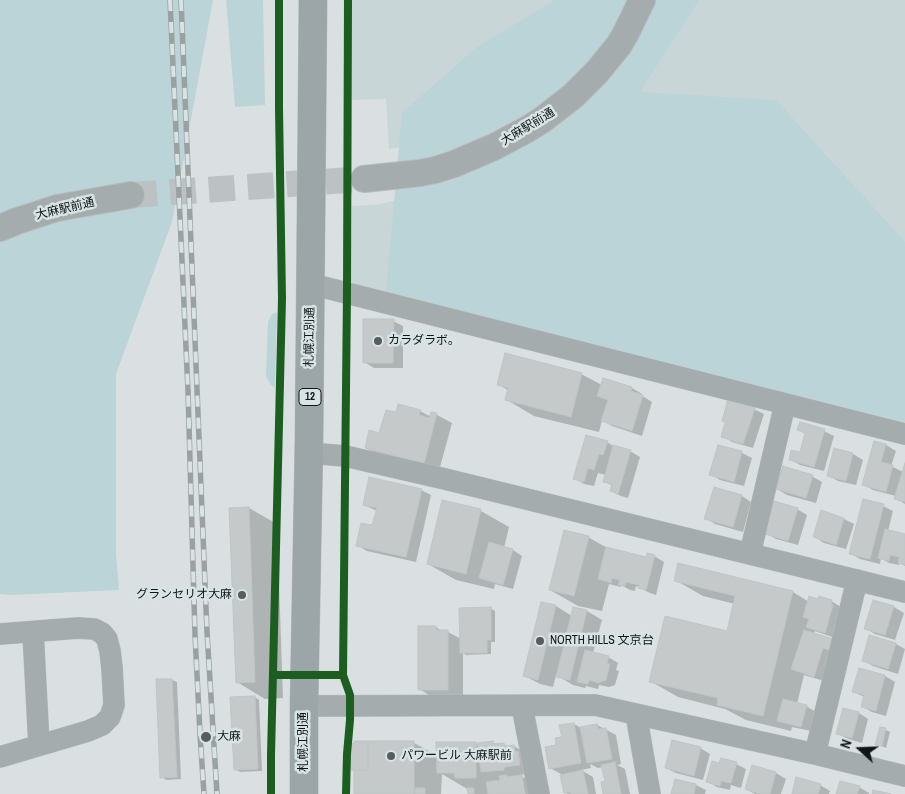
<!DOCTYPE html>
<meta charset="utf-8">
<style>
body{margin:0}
#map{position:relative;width:905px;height:794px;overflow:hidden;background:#dae0e1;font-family:"Archivo Narrow",sans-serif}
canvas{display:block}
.north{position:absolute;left:835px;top:724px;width:50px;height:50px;-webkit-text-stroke:4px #d7e3e4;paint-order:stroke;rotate:290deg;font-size:14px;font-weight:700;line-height:20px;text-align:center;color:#111516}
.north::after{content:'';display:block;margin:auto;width:18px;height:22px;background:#111516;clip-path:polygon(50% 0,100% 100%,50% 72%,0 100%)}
</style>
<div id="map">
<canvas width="905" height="794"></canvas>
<div class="north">N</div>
</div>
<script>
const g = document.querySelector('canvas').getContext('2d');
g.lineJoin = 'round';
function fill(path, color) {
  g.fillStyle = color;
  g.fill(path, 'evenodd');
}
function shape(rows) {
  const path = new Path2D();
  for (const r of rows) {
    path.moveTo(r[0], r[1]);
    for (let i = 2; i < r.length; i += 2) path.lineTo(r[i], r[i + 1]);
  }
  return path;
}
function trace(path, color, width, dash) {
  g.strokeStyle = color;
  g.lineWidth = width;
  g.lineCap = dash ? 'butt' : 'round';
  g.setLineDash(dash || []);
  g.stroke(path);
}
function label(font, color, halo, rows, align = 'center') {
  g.font = font + ' "Archivo Narrow","Noto Sans JP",sans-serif';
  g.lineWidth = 5;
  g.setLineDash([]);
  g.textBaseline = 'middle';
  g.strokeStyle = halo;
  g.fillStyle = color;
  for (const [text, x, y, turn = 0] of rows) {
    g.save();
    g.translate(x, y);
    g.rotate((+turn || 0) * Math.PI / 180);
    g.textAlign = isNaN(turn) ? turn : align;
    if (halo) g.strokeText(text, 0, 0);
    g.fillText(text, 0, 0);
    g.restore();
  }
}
const built = shape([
 [351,0,613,0,441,141,389,149,386,99,352,100],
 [668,0,905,0,905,432,355,284,351,281,352,206,375,205,451,189]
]);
const green = shape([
 [0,0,213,0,172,222,116,374,116,554,119,590,11,595,0,594],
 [226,0,263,0,265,105,235,107],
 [555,0,699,0,640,92,776,100,905,242,905,422,386,292,402,113,476,48],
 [277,312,275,388,271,385,266,377,268,322,272,314]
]);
const shadow = shape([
 [393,321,403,326,403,368,374,368,364,362],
 [581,374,602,385,604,379,632,388,642,394,641,395,652,402,642,436,612,426,602,420,599,432,534,416,507,400,509,391,498,384],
 [754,409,764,414,753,448,732,442,723,436],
 [420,411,431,417,432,413,437,415,452,423,439,471,381,456,366,448,380,434,397,414],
 [799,430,824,431,834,436,824,471,800,465,790,459,801,454,806,434],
 [607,442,615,447,630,451,640,457,628,498,621,496,611,491,613,486,604,481,606,475,598,473,594,486,584,484,574,478],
 [875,442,886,445,896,451,891,466,903,472,905,466,905,504,895,498,896,496,873,490,863,484],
 [719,446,742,453,752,458,744,486,720,480,711,474],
 [835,449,853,454,863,460,856,485,838,481,828,475],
 [784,468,813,477,822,482,816,503,787,495,777,489],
 [421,490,431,495,416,562,367,551,357,545,373,526,377,511,364,505],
 [742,496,751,502,743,532,715,524,706,518],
 [443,502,481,511,509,527,504,548,513,550,522,556,513,589,495,584,494,589,456,580,428,564],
 [883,506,893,511,888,531,905,536,905,566,899,563,899,565,889,563,881,558,880,564,860,559,850,553],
 [249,508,277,524,283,698,265,699,237,682],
 [797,509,807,515,798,545,776,539,766,533],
 [822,512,844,519,854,524,846,549,824,543,815,537],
 [588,537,609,549,647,559,654,556,664,562,656,595,650,593,636,586,635,591,630,590,621,585,621,587,609,584,602,611,578,606,550,590],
 [679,565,793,592,809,602,831,601,841,607,835,638,815,631,814,634,833,640,824,681,804,675,797,704,806,706,816,712,811,731,792,727,791,731,746,720,725,709,678,697,650,681,728,633,735,604,703,596,675,580],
 [873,601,894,607,904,613,895,640,875,634,865,628],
 [542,603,556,606,572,616,587,611,602,620,593,653,608,657,618,663,616,670,619,671,615,685,609,687,599,685,598,689,586,686,585,688,573,685,556,675,553,687,540,684,525,676],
 [490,608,495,611,495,642,491,642,491,654,466,655,463,653,463,697,434,698,419,689,436,627,443,632,448,632,461,639],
 [896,644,905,649,898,674,873,666,863,660],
 [860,670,885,676,895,682,886,716,872,712,863,707,864,697,854,692],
 [172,680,177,682,181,779,166,780,162,777],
 [255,697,259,700,262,771,240,772,235,769],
 [859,713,868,719,862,743,848,739,838,734],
 [574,724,581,728,597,725,616,735,621,764,617,765,625,769,630,794,604,794,606,782,603,767,598,768,590,764,591,768,581,770,593,777,596,794,568,794,565,792,561,774,550,768,558,746],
 [886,730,890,732,886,748,877,744],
 [356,742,414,743,438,756,476,744,479,745,492,742,497,745,504,744,508,747,514,746,529,755,534,773,519,775,549,792,550,794,469,794,469,790,442,774,441,794,355,794,355,772,350,769],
 [700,748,710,754,703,780,676,773,666,768],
 [736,764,746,769,741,788,731,785,730,790,717,787,707,781,720,765],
 [753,766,776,773,786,779,781,794,755,794,746,789],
 [696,785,706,790,705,794,673,794],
 [820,785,830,791,829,794,793,794],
 [859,787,869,793,869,794,838,794]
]);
const building = shape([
 [363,319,394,319,393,363,363,363,363,319],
 [505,353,582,373,571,417,505,400,508,388,497,385,505,353],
 [603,378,632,387,631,391,643,395,632,431,601,421,608,400,597,396,603,378],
 [728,399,755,408,743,444,721,437,725,422,722,421,728,399],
 [398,404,421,410,419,415,429,418,431,412,437,413,424,464,365,448,369,430,379,433,386,410,396,412,398,404],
 [800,422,825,429,814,467,789,460,791,450,800,452,805,433,797,430,800,422],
 [586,435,608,441,603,455,599,454,594,470,588,468,584,482,573,479,586,435],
 [874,441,886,444,881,462,893,465,886,492,862,485,874,441],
 [613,445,631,450,618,494,610,491,612,484,603,482,613,445],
 [718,445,742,451,734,482,709,475,718,445],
 [834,448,853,453,846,481,827,476,834,448],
 [905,463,905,502,894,499,905,463],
 [783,466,813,475,806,498,776,489,783,466],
 [369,477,422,489,406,557,356,546,361,523,372,525,377,508,363,505,369,477],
 [714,487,742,495,733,527,704,519,714,487],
 [863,499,884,504,870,559,849,554,863,499],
 [442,500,481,509,466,574,427,564,442,500],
 [774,501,798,508,788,541,765,534,774,501],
 [249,507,255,682,236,683,229,508,249,507],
 [821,510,844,518,836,545,813,537,821,510],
 [885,529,905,534,905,565,898,563,899,557,890,555,889,561,878,558,885,529],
 [564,530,589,536,574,596,549,590,564,530],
 [489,542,513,549,503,585,479,578,489,542],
 [606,547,646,557,647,553,655,555,646,590,638,588,639,585,626,582,625,586,618,585,620,580,612,578,611,583,598,579,606,547],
 [678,563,793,591,763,716,717,705,718,698,649,682,665,616,727,631,735,596,674,581,678,563],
 [809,596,818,599,819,596,832,600,831,604,833,605,825,633,806,627,809,619,803,617,809,596],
 [873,600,894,606,885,635,864,629,873,600],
 [541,602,556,605,538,680,523,676,541,602],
 [491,607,491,640,487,640,487,653,460,653,459,608,491,607],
 [573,607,587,610,570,680,556,677,573,607],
 [418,626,436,626,436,630,448,630,448,690,418,690,418,626],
 [804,630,833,639,830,650,823,648,814,677,791,669,804,630],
 [869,635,896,643,888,669,862,661,869,635],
 [585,650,609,656,607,663,610,664,606,680,598,683,589,680,588,684,577,682,585,650],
 [859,668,885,675,876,711,861,707,864,695,852,692,859,668],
 [156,679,172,679,177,777,160,778,156,679],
 [255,696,258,769,234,770,230,697,255,696],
 [783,699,807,705,801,727,777,721,783,699],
 [843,708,859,712,852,738,836,734,843,708],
 [574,723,581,763,549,769,545,747,556,745,555,738,562,737,559,725,574,723],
 [597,724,598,729,606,728,612,759,587,763,580,727,597,724],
 [880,727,886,728,882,746,875,745,880,727],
 [672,740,701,747,694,776,665,768,672,740],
 [355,741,368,741,368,770,349,770,349,747,355,741],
 [368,741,414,741,414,794,354,794,354,770,368,770,368,741],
 [493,741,493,744,504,743,505,746,514,745,515,752,518,751,520,765,504,767,504,770,481,772,477,743,493,741],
 [436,742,476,742,476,778,455,778,454,773,437,773,436,742],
 [721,758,737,762,731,783,721,781,720,786,706,782,712,761,719,763,721,758],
 [615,762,621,794,603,794,601,782,605,781,601,765,615,762],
 [752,765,776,772,770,794,760,794,745,789,752,765],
 [583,770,588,794,571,794,571,792,564,793,560,775,583,770],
 [507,775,507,777,522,775,525,794,488,794,486,782,500,780,499,776,507,775],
 [796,777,821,784,818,794,792,794,796,777],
 [675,779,696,784,694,794,671,794,675,779],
 [840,781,860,786,857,794,836,794,840,781],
 [415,788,425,788,425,794,415,794,415,788],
 [467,788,474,788,474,794,468,794,467,788],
 [873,790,891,794,872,794,873,790]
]);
const tertiaryTunnel = shape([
 [131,195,364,179]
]);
const minor = shape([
 [311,284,905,434],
 [309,453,345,456,445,479,905,592],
 [750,554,785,404],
 [33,632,39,745],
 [0,634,78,628,94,629,102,633,107,639,110,651,112,668,114,705,110,717,102,725,88,731,0,757],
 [304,706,595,705,815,754,905,776],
 [522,706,539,794],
 [636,714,650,794],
 [815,754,857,580]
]);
const tertiary = shape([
 [364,179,420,173,435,170,454,164,494,147,526,130,542,120,573,96,597,72,619,45,626,33,642,0],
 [0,228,17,221,57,208,131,195]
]);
const trunk = shape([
 [304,794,304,706,309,441,313,0]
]);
const rail = shape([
 [170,0,188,391,195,635,200,734,204,794],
 [181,0,207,632,217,794]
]);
const cycleway = shape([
 [273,675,343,675],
 [271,794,271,755,282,299,279,108,279,0],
 [346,794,347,754,350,720,350,695,343,675,347,293,348,0]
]);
const markers = [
 [378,341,5,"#575c5d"],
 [242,595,5,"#575c5d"],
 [540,641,5,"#575c5d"],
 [206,737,6,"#575c5d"],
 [391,756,5,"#575c5d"]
];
const shields = [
 [310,397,22]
];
const shieldNames = [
 ["12",310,397]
];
const streetNames = [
 ["大麻駅前通",528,127,-31],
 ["大麻駅前通",65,209,-13],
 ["札幌江別通",310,337,-89],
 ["札幌江別通",304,742,-90]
];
const poiNames = [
 ["カラダラボ。",388,341],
 ["グランセリオ大麻",232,595,"right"],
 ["NORTH HILLS 文京台",550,641],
 ["大麻",217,737],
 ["パワービル 大麻駅前",401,756]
];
fill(built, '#c8d6d7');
fill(green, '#bbd4d7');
fill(shadow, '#0003');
fill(building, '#c5c9ca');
trace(building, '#bfc4c4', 1);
trace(tertiaryTunnel, '#bcc2c3', 26, [26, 13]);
trace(minor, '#b7bbbc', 22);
trace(tertiary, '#b7bbbc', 28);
trace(trunk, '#b7bbbc', 29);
trace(minor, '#a4acad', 21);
trace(tertiary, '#a4acad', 26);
trace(trunk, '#9ca6a8', 28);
trace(rail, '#9ba1a1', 5.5);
trace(rail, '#d7e3e4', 4, [11]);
trace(cycleway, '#1b5e20', 8);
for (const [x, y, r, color] of markers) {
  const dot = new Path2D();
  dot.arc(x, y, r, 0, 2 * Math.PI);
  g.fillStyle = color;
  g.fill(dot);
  trace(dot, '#d7e3e4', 2);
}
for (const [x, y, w] of shields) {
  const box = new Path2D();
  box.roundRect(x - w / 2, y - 8.5, w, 17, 4);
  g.fillStyle = '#d7e3e4';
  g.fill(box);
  trace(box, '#111516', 1);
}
label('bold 11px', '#111516', null, shieldNames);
label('12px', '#111516', '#d7e3e4', streetNames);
label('12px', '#111516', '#d7e3e4', poiNames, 'left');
</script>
